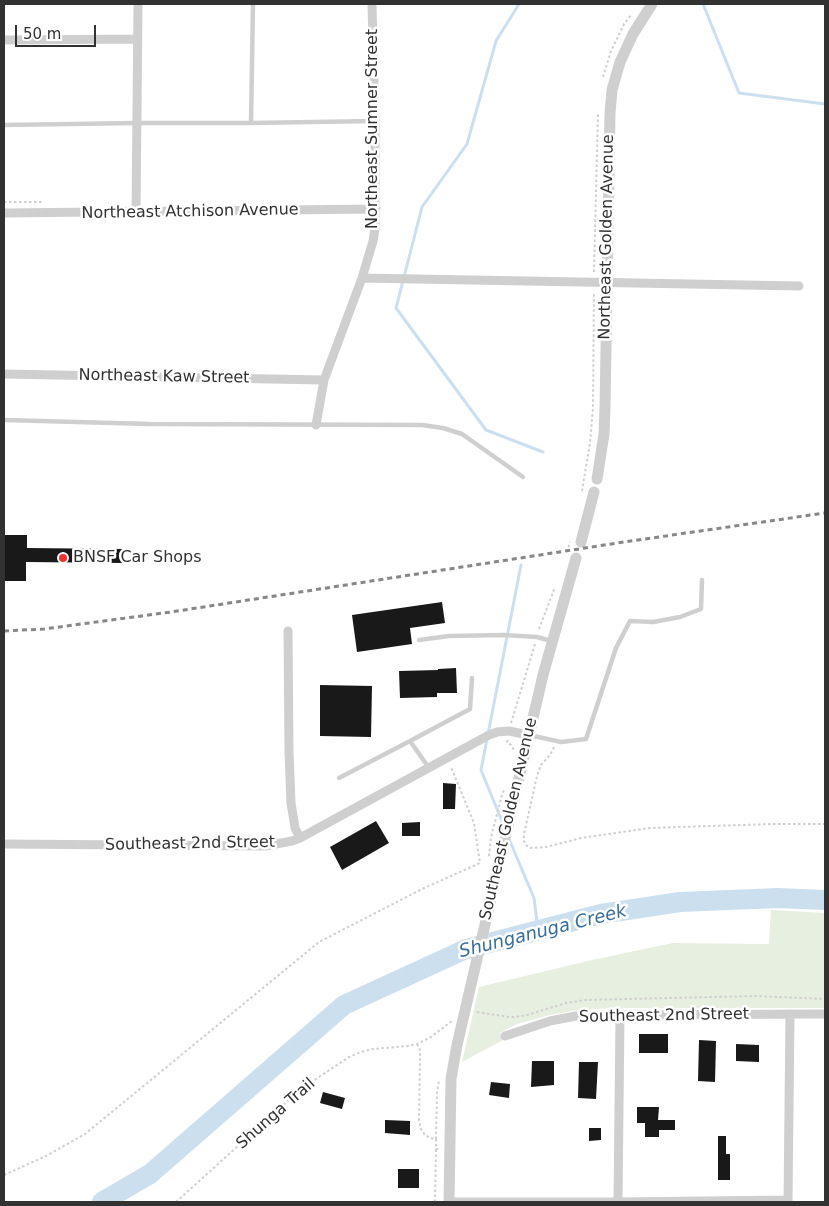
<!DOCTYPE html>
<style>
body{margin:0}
#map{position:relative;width:829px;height:1206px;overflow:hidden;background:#fff;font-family:"DejaVu Sans",sans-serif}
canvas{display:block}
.frame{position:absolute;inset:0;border:5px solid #323232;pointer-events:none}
.scale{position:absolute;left:15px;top:25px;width:81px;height:22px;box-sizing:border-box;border:2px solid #323232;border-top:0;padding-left:6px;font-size:15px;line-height:18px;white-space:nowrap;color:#323232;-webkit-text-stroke:4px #fff;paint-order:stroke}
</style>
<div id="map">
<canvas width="829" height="1206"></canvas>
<div class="frame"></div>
<div class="scale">50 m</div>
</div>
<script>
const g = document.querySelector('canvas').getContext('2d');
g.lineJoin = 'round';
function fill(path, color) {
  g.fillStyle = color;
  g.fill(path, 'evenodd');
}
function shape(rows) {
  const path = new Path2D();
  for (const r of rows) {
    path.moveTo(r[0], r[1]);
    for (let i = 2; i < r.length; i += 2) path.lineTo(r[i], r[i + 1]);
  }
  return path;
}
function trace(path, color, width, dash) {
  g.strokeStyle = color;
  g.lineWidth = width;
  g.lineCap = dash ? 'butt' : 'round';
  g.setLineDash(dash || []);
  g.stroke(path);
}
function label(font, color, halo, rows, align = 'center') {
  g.font = font + ' "DejaVu Sans",sans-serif';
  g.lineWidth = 5;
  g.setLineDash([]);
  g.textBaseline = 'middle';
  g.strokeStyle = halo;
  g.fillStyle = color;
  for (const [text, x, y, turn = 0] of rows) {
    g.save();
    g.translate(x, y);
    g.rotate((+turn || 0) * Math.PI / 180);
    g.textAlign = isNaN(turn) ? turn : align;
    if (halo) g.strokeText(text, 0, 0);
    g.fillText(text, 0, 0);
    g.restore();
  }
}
const green = shape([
 [771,910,825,913,825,1008,625,1008,583,1009,550,1015,517,1024,500,1033,503,1040,462,1062,479,987,592,960,673,943,769,944]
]);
const stream = shape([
 [519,4,496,41,467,144,422,207,396,308,486,430,543,452],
 [703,4,739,93,825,104],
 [504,826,481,770,521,565],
 [509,839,534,898,538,931]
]);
const river = shape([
 [102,1202,150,1174,344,1005,466,949,601,914,680,902,778,898,825,900]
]);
const building = shape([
 [4,535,27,535,27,548,123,549,123,563,26,562,26,581,4,581],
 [442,602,445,623,410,628,412,644,357,652,352,615],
 [456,668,457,693,437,693,437,697,400,698,399,671,438,670,438,669],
 [320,685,372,686,371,737,320,736],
 [443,783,456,784,455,809,443,809],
 [376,821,389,843,342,870,330,847],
 [420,822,420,836,402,836,402,823],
 [639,1034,668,1034,668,1053,639,1053],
 [699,1040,716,1041,715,1082,698,1081],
 [736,1044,759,1045,759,1062,736,1061],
 [532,1061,554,1061,554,1085,531,1087],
 [579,1062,598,1062,596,1099,578,1098],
 [491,1082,510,1084,509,1098,489,1095],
 [323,1092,345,1098,342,1109,320,1103],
 [637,1107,659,1107,658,1120,675,1120,675,1130,659,1130,659,1137,645,1137,645,1123,637,1123],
 [385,1120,410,1121,410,1135,385,1133],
 [589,1128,601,1128,601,1140,589,1141],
 [718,1136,726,1136,726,1154,730,1154,730,1180,718,1180],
 [398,1169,419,1169,419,1188,398,1188]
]);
const path = shape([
 [603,77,611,51,624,24,632,14],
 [4,202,44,202],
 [594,272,598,112],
 [582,491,590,443,593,408,594,292],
 [567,552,570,542],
 [539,629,555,587],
 [511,723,535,644],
 [508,740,507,742,511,745,514,750],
 [554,747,550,755,541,765,537,776,524,834,524,841,526,845,530,848,546,847,581,838,650,828,773,824,825,824],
 [489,856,491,837,502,795,505,788],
 [477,1012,509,1017,515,1017,527,1015,566,1003,585,1000,755,996,825,999],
 [417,1044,420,1050,420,1059,419,1121,421,1129,425,1135,430,1138,436,1139,436,1149,440,1149],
 [436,1139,437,1093,439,1080],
 [4,1175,46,1156,85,1134,319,942,422,889,480,863,474,823,451,767],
 [176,1202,301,1089,349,1057,361,1052,373,1049,408,1046,417,1044,431,1037,452,1021],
 [435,1202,436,1149]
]);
const service = shape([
 [251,123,253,4],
 [4,125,137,123,251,123,375,121],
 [4,420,150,424,422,425,443,428,462,434,523,477],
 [419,640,449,636,504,635,537,637,551,641],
 [529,735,561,742,586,739,616,648,630,621,653,622,680,617,701,609,702,580],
 [410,741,470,709,472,678],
 [339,778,410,741,429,768]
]);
const minor = shape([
 [4,40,137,39],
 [4,213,376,209],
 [136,213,138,4],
 [362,278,799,286],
 [4,374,324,380],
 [316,425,324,380,362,278,373,241,375,228,375,121,372,4],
 [288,631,289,752,291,803,295,828,300,838],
 [4,844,265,846,292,841,300,838,489,735,497,732,509,731,529,735],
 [505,1036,550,1021,576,1016,599,1015,825,1014],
 [449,1202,618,1202,788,1200],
 [618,1202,620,1015],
 [788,1202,790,1014]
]);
const tertiary = shape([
 [597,479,604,434,605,408,610,113,612,90,620,62,633,34,652,4],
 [581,542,594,492],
 [449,1202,451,1079,457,1045,543,675,576,558]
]);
const rail = shape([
 [4,631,44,629,171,612,624,542,825,513]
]);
const markers = [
 [63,558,5,"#ef312f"]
];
const streetNames = [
 ["Northeast Sumner Street",373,129,-90],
 ["Northeast Atchison Avenue",190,212,-1],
 ["Northeast Golden Avenue",607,237,-89],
 ["Northeast Kaw Street",164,377,1],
 ["Southeast Golden Avenue",509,819,-77],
 ["Southeast 2nd Street",190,844,-1],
 ["Southeast 2nd Street",664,1016,-1],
 ["Shunga Trail",276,1114,-41]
];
const poiNames = [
 ["BNSF Car Shops",73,558]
];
const waterNames = [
 ["Shunganuga Creek",543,932,-14]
];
fill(green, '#e7efe1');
trace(stream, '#ccdfef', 3);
trace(river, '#ccdfef', 20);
fill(building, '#191919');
trace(path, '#cfcfcf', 2, [2.5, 2.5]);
trace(service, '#cfcfcf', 4.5);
trace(minor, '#cfcfcf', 9);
trace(tertiary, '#cfcfcf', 11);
trace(rail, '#878787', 3, [5, 4]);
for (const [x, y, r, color] of markers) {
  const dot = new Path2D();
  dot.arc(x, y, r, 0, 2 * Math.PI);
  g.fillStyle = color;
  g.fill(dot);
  trace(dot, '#fff', 2);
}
label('16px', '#323232', '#fff', streetNames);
label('16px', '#323232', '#fff', poiNames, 'left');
label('italic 18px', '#3a6d9b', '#fff', waterNames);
</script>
